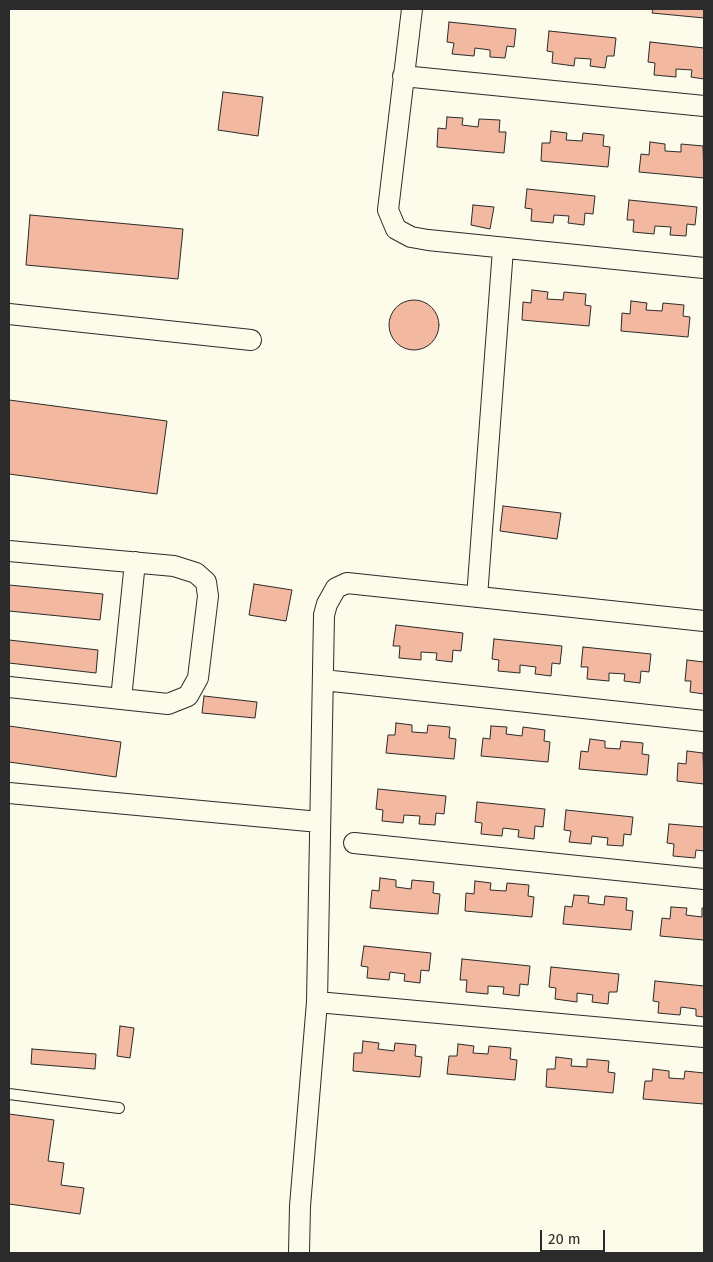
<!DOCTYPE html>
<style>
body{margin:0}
#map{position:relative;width:713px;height:1262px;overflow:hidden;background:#fdfbea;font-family:"Fira Sans",sans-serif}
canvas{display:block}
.frame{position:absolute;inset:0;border:10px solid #2b2b2b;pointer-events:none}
.scale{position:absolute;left:540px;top:1230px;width:65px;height:22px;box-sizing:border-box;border:2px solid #2b2b2b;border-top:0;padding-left:6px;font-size:15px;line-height:18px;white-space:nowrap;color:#2b2b2b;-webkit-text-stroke:4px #fdfbea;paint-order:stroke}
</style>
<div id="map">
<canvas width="713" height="1262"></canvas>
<div class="frame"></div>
<div class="scale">20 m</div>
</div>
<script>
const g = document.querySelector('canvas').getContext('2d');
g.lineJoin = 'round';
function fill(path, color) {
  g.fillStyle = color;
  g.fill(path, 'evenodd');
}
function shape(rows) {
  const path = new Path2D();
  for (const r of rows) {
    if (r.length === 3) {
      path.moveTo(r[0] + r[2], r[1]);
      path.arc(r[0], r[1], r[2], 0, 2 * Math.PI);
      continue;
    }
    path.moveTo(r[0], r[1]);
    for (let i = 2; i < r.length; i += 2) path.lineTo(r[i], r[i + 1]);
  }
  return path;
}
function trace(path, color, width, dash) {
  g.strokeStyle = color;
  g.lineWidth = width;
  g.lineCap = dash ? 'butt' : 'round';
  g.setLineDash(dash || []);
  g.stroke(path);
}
const building = shape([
 [653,9,704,9,704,18,652,13,653,9],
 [449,22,516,29,514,47,507,46,505,58,490,57,490,50,475,48,474,56,452,54,454,43,447,42,449,22],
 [549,31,616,38,614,56,607,56,605,68,590,66,591,59,575,58,574,66,552,63,553,52,547,51,549,31],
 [650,42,704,48,704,79,691,77,692,70,676,69,676,77,654,75,655,63,648,62,650,42],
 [223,92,263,97,258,136,218,130,223,92],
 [447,117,463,118,462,125,478,127,479,119,500,120,499,132,506,132,504,153,437,147,438,128,446,129,447,117],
 [551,131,567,133,566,140,582,141,583,133,604,135,603,146,610,147,608,167,541,161,542,143,550,143,551,131],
 [650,142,665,144,665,151,681,152,681,144,703,146,704,178,639,172,641,154,649,155,650,142],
 [527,189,595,196,593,214,585,213,584,225,568,223,569,216,554,215,553,223,531,221,532,209,525,208,527,189],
 [629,200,697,207,695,225,687,224,686,236,670,235,671,227,655,226,654,234,633,232,634,220,627,220,629,200],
 [473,205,494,207,490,229,471,225,473,205],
 [30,215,183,229,178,279,26,265,30,215],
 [532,290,548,292,547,299,563,300,564,292,586,294,585,305,591,306,589,326,522,320,523,302,531,303,532,290],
 [414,325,25],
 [631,301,647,303,646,310,662,311,663,303,684,305,683,316,690,317,688,337,621,331,622,313,630,314,631,301],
 [9,400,167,421,157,494,9,474,9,400],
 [503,506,561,513,557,539,500,531,503,506],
 [254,584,292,590,286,621,249,615,254,584],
 [9,585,103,594,100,620,9,611,9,585],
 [396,625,463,633,461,651,453,650,452,662,436,660,437,653,421,652,421,660,399,658,400,646,393,646,396,625],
 [494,639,562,646,560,664,552,663,551,676,535,674,536,667,520,665,520,673,498,671,499,660,492,659,494,639],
 [9,640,98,650,96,673,9,663,9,640],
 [583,647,651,654,649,672,641,671,640,683,624,681,625,674,609,673,609,681,587,679,588,667,581,667,583,647],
 [687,660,704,662,704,694,690,692,691,681,685,681,687,660],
 [204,696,257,702,255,718,202,713,204,696],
 [396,723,412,725,412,732,427,733,428,725,450,727,449,738,456,739,454,759,386,753,388,735,395,735,396,723],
 [9,726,121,742,116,777,9,762,9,726],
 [491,726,507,727,506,734,522,736,523,727,545,730,544,741,550,742,548,762,481,756,483,738,490,739,491,726],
 [590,739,605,741,605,748,620,749,621,741,643,743,642,754,649,755,647,775,579,769,581,751,588,752,590,739],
 [687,751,703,753,704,784,677,781,678,763,686,764,687,751],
 [378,789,446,796,444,814,436,813,435,825,419,824,420,816,404,815,403,823,382,821,383,810,376,809,378,789],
 [477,802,545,809,543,827,535,826,534,839,518,837,519,830,503,828,502,836,481,834,482,823,475,822,477,802],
 [566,810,633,817,631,835,624,834,623,846,607,845,608,838,592,836,591,844,569,842,571,831,564,830,566,810],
 [669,824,704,827,704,851,696,850,695,858,673,856,674,844,667,843,669,824],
 [380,878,396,880,396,887,411,889,412,880,434,882,433,893,440,894,438,914,370,908,372,890,379,891,380,878],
 [475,881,491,883,490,890,506,891,507,883,529,885,528,896,534,897,532,917,465,911,466,893,474,894,475,881],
 [574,895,589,896,588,903,604,905,605,896,627,898,626,910,633,911,631,930,563,924,565,906,572,907,574,895],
 [671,907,687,908,686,915,702,917,702,908,704,908,704,940,660,936,662,918,670,919,671,907],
 [364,946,431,953,429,971,421,970,420,983,404,981,405,974,390,972,389,980,367,978,368,967,361,966,364,946],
 [462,959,530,966,528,985,520,984,519,996,503,994,504,987,488,986,488,994,466,992,467,980,460,980,462,959],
 [551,967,619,974,617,992,609,992,608,1004,592,1002,593,995,577,993,577,1002,555,999,556,988,549,987,551,967],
 [655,981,704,986,704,1017,696,1016,696,1009,681,1007,680,1015,658,1013,659,1002,653,1001,655,981],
 [120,1026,134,1028,130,1058,117,1056,120,1026],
 [363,1041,379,1043,378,1049,394,1051,395,1043,416,1045,415,1056,422,1057,420,1077,353,1071,354,1053,362,1053,363,1041],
 [458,1044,474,1046,473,1053,488,1054,489,1046,511,1048,510,1059,517,1060,515,1080,447,1074,449,1056,457,1056,458,1044],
 [32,1049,96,1054,95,1069,31,1064,32,1049],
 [556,1057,572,1059,571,1066,587,1067,587,1059,609,1061,608,1072,615,1073,613,1093,546,1087,547,1069,555,1069,556,1057],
 [653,1069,669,1071,669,1078,684,1079,685,1071,704,1073,704,1104,643,1099,645,1081,652,1081,653,1069],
 [9,1114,54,1120,48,1161,64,1163,61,1185,84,1188,80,1214,9,1204,9,1208,9,1114]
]);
const lane = shape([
 [9,1094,119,1108]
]);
const street = shape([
 [412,9,388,210,396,229,411,237,428,240,704,268],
 [403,76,704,106],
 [9,314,251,340],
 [9,551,174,566,196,573,206,582,208,596,198,678,188,696,168,704,9,687],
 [477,597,503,249],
 [323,680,704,721],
 [121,699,135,562],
 [9,793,319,822],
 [354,843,704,879],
 [317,1002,704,1037],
 [299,1253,300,1206,317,1002,324,615,327,604,336,588,347,583,704,621]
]);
fill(building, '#f2b8a0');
trace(building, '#2b2b2b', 1);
trace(lane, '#2b2b2b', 12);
trace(street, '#2b2b2b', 22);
trace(lane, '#fdfbea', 10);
trace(street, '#fdfbea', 20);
</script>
